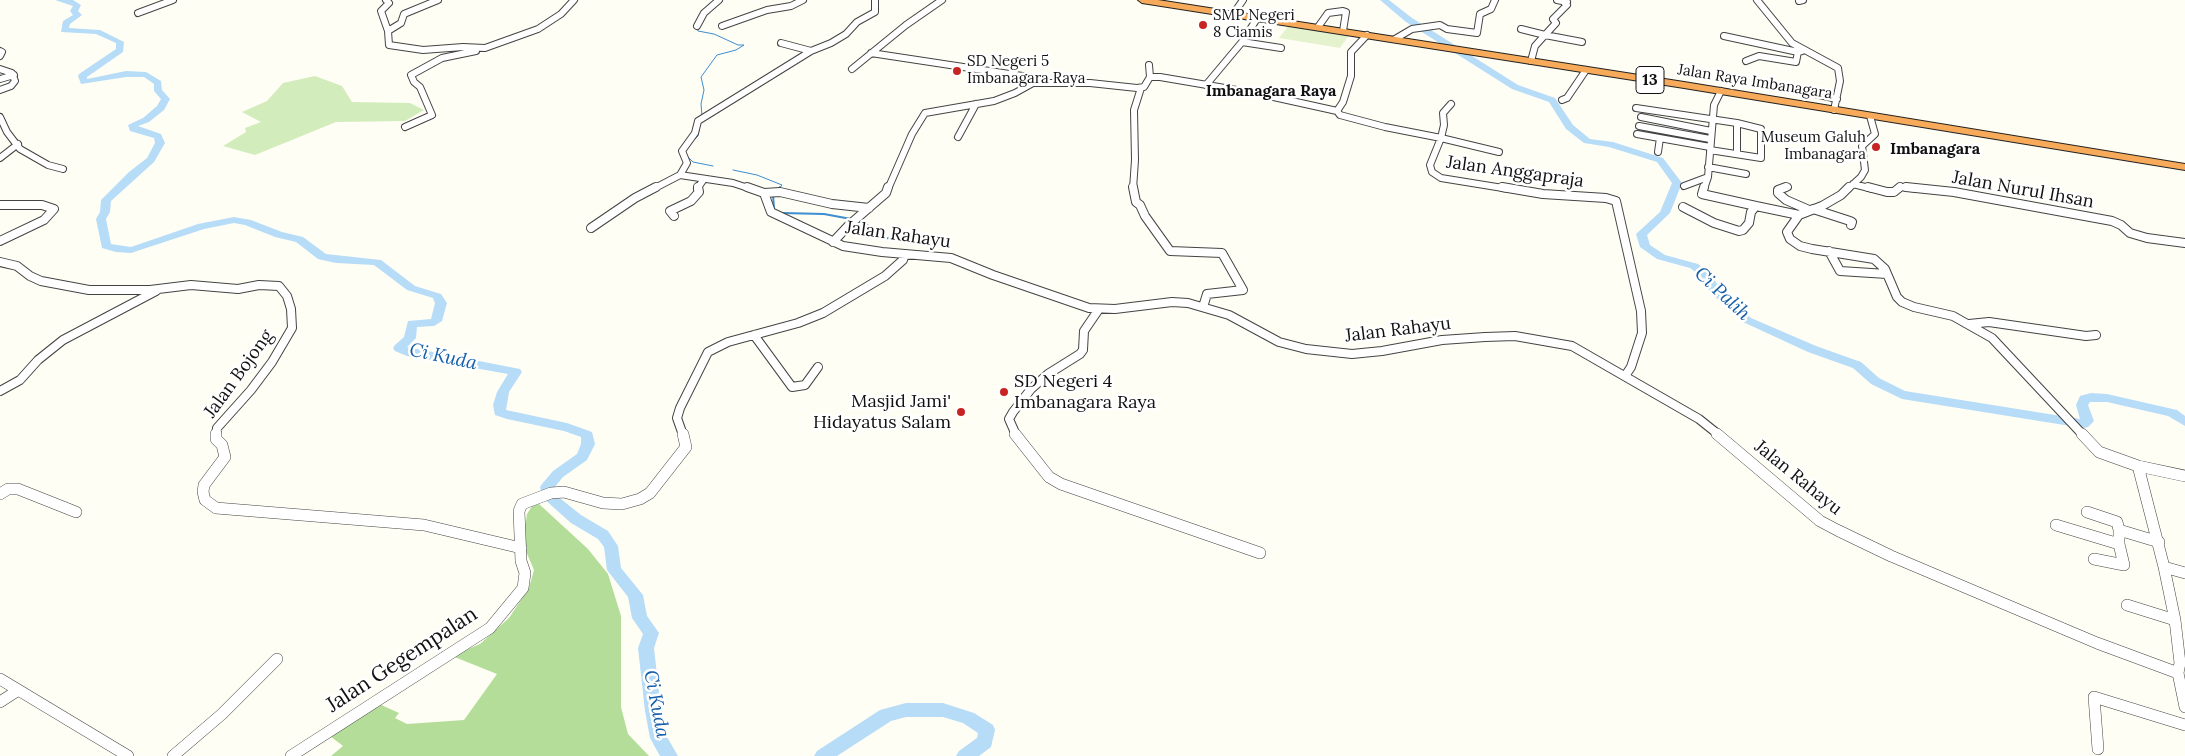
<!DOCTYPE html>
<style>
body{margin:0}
canvas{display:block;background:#fffef4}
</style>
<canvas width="2185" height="756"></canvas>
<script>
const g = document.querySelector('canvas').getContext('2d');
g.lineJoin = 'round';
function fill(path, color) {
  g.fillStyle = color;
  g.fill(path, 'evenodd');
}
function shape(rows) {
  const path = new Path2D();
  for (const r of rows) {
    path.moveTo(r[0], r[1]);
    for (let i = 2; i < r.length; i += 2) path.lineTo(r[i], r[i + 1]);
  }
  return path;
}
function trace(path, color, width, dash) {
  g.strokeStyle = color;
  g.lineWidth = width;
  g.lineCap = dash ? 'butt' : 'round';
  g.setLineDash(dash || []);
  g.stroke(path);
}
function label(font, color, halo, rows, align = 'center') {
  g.font = font + ' Lora,serif';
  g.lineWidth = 5;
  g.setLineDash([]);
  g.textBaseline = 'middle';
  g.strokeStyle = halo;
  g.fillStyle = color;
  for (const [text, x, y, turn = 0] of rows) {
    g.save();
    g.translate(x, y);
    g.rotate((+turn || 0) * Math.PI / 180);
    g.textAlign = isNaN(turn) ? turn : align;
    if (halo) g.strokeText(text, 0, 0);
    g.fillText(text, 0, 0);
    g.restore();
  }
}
const green = shape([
 [315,76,342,86,352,102,410,103,424,110,405,121,336,122,255,155,223,146,246,132,245,128,261,122,242,112,267,101,283,83]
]);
const forest = shape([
 [539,504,588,549,608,574,621,616,621,707,628,734,649,756,331,756,343,746,330,736,379,704,399,713,395,718,407,724,464,720,497,674,452,656,480,644,509,618,529,588,534,570,525,549,525,527,527,514,532,506]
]);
const pitch = shape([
 [1289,25,1349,35,1340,48,1279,38]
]);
const streamFar1 = shape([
 [697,28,698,31,714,34,738,45,744,45,736,50,717,55,701,77,704,90,701,104,702,116],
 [691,143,698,136,700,125],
 [688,157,693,162,713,166],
 [733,170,757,175,782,185,779,189]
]);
const stream = shape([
 [778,190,780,187],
 [773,194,774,209],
 [782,213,824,214,851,219],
 [858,221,866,224,886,238,909,241]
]);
const river = shape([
 [55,0,73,0,81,5,78,11,82,15,70,24,69,28,100,30,124,42,123,52,87,77,87,79,126,71,146,72,161,81,162,90,170,99,164,110,149,122,138,126,161,134,165,143,154,162,111,201,110,212,106,219,111,244,131,247,198,224,234,217,251,220,282,232,303,237,326,254,381,260,415,286,441,294,447,303,442,321,434,326,417,327,416,338,407,347,520,369,522,372,509,392,506,410,567,423,592,432,595,444,587,460,563,477,554,488,556,495,581,515,608,531,618,546,621,568,643,595,647,616,659,633,654,648,661,711,667,737,678,756,660,756,650,738,645,711,638,648,643,634,632,618,628,597,607,570,604,547,598,539,571,523,543,498,540,487,542,484,553,471,577,454,581,444,581,437,564,431,507,419,495,415,493,405,497,392,508,374,407,356,395,351,393,348,395,345,404,337,408,321,431,319,435,303,433,298,407,290,374,265,336,263,318,259,296,242,275,237,245,225,234,223,204,229,131,253,116,252,102,248,96,219,100,212,101,200,129,172,147,158,155,143,154,138,130,131,128,125,143,118,157,106,161,99,154,91,154,84,144,77,126,77,81,84,78,76,79,74,116,49,116,43,96,34,61,32,63,21,73,15,70,11,73,6,55,0],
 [1380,0,1389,0,1412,18,1518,85,1555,98,1573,125,1590,139,1613,142,1663,158,1682,183,1670,213,1647,235,1650,245,1665,255,1698,264,1711,273,1719,288,1751,318,1816,346,1861,362,1879,378,1905,391,2080,419,2076,405,2080,396,2091,393,2107,394,2177,410,2185,416,2185,426,2168,416,2107,402,2090,402,2088,405,2094,421,2088,427,2083,428,1902,399,1871,384,1853,368,1808,352,1743,322,1710,292,1702,277,1690,268,1657,259,1640,247,1636,234,1660,212,1672,183,1657,162,1609,147,1584,143,1566,129,1549,102,1512,89,1406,22,1380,0],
 [906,703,943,703,974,713,993,725,995,730,991,747,979,756,956,756,959,751,977,738,978,733,963,723,943,717,906,717,891,721,837,756,814,756,817,751,880,710,906,703]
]);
const minorFar2 = shape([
 [386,0,389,3,381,11,388,31],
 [438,0,404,14,401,23,388,31,389,45,423,50,463,47,485,48,538,29,561,14,574,0],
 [1757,0,1792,43,1838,68,1840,81,1834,110],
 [1799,1,1803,0],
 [138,13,173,0],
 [1234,13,1243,0],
 [697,26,704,13,719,0],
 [722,26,767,10,791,6,803,0],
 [1318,27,1328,13,1343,11,1346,12,1343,31],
 [1521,29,1545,35,1556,23,1553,19,1567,5,1565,4,1567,2,1557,0],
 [1367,35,1351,52,1351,76,1343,102,1337,111,1340,115,1385,127,1441,138,1430,165,1432,172,1441,178,1509,189],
 [1724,36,1798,52],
 [1395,39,1412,29,1440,25,1447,29,1477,33,1480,14,1491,9,1495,0],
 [1242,42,1281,48],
 [781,43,811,51],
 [0,51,2,52,0,56],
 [871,53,1029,77,1041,81],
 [1531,61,1535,46,1545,35,1582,42],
 [1746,61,1759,56,1796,62,1798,52,1802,51],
 [1149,65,1150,77],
 [0,69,12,73,15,81,11,86,0,90],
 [852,69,906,25,942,0],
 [0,79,14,75],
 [1206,85,1242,42,1258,17],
 [1806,92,1837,99],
 [1562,100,1567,98,1586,70],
 [1451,104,1443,113,1444,125,1441,138,1499,152],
 [1636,108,1737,123,1761,129,1761,158,1710,150],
 [0,117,7,132,20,149,48,165,63,169],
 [1641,117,1711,131],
 [1737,123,1737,153],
 [1639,126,1710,139],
 [405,127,432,115,420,87,414,82,411,75,442,58,476,51],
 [1637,134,1710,147],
 [958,137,976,104],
 [1658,152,1660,138],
 [0,158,18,144],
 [1708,167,1746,174],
 [1853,184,1873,189],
 [1684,186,1708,177,1714,105,1721,91],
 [653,189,680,175],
 [697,189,704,179],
 [751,189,733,183,680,175,687,163,682,151,695,133,698,121,811,51,831,43,846,34,857,22,875,12,875,0],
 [888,189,912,134,925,113,994,101,1015,93,1033,83,1090,83,1137,88,1144,87,1150,77,1160,77,1260,94,1337,111],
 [1133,189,1135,160,1134,110,1141,88],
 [1704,189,1708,177],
 [1782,189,1788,187],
 [1848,189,1861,177,1865,170,1862,146,1875,134,1870,116],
 [1899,189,1901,187,1919,189]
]);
const minorFar1 = shape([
 [747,187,764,193,771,212,843,246,882,252,951,258,993,275,1089,308,1115,309,1172,302,1188,303,1229,315,1279,342,1306,349,1352,354,1382,351,1442,340,1485,337,1515,336,1572,346,1699,419,1719,435],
 [1133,187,1136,202,1140,205,1145,216,1170,251,1222,253,1243,290,1207,294,1203,307],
 [1502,187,1543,194,1606,198,1616,201,1641,311,1642,333,1631,367,1625,376],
 [1704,187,1702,194,1756,206],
 [1786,187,1778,190,1778,193,1786,200,1809,210],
 [1849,187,1841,195,1822,206,1799,215,1787,232,1790,239,1800,246,1812,249,1874,259,1885,269,1897,297,1902,302,1914,307,1953,316,1992,338,2083,435],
 [1868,187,1887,192,1894,192,1900,187],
 [1906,187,1954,192,2112,221,2121,225,2130,233,2147,238,2185,243],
 [764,193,780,192,832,204,869,208],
 [0,205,42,205,54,209,44,220,0,241],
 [1683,207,1714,223,1739,231,1743,230,1749,223,1751,212,1756,206,1799,215],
 [1813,209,1850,221,1852,222,1851,225],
 [674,216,670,211,691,201,699,192,698,187],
 [591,228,635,198,656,187],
 [833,242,849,225,886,193,888,187],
 [1829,251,1840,271,1887,274],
 [0,262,17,266,30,276,41,281,89,290,150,290,191,285,238,289,259,285,279,286,287,296,291,309,292,328,272,362,251,390,217,428,216,435],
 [1969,324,1989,322,2086,336,2096,335],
 [754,335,792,387,805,385,818,367],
 [0,391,20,380,38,360,63,340,156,291],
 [683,435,677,418,680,408,708,352,728,342,798,323,823,313,885,276,903,260,905,254],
 [1016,435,1009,419,1013,412,1031,389,1048,374,1080,354,1083,350,1084,331,1099,309]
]);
const minor = shape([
 [216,434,216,439,222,445,225,457,204,485,203,492,205,500,216,508,424,525,521,548],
 [1015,434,1049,477,1061,484,1260,553],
 [1717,434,1820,521,1837,530,1891,556,2097,643,2178,673],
 [2082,434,2099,452,2138,466,2185,476],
 [2138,466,2164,567,2175,620,2180,663,2178,673,2185,707],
 [0,494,8,489,18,489,76,512],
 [2087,512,2117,522,2119,530],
 [2056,525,2119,544,2119,530,2159,542],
 [2094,559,2124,565,2119,544],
 [2164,567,2185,573],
 [2127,605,2175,620],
 [0,679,128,756],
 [0,702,17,691],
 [2098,749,2094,697,2185,725],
 [173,756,222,714,277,659],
 [291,756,490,628,523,588,525,573,521,561,519,511,522,504,551,493,564,492,603,503,622,504,640,499,650,493,686,447,683,434]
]);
const highway = shape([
 [1138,0,1158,0,1684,82,2185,164,2185,170,1684,88,1142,3,1138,0]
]);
const markers = [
 [1203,25,5,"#c62523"],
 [957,71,5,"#c62523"],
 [1876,147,5,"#c62523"],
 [1004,392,5,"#c62523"],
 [961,412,5,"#c62523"]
];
const farPoinames = [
 ["SMP Negeri",1213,16],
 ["8 Ciamis",1213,33],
 ["SD Negeri 5",967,62],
 ["Imbanagara Raya",967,79],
 ["Museum Galuh",1866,138,"right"],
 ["Imbanagara",1866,155,"right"]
];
const farStreetnames = [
 ["Jalan Raya Imbanagara",1755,82,9]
];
const shields = [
 [1650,80,28]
];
const shieldNames = [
 ["13",1650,80]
];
const farQuarternames = [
 ["Imbanagara Raya",1271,91],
 ["Imbanagara",1935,149]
];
const streetNames = [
 ["Jalan Anggapraja",1515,172,8],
 ["Jalan Nurul Ihsan",2023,190,10],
 ["Jalan Rahayu",898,235,8],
 ["Jalan Rahayu",1398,330,-7],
 ["Jalan Bojong",239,374,-54],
 ["Jalan Rahayu",1798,478,39]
];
const poiNames = [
 ["SD Negeri 4",1014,382],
 ["Imbanagara Raya",1014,403],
 ["Masjid Jami'",951,402,"right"],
 ["Hidayatus Salam",951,423,"right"]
];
const waterNames = [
 ["Ci Palih",1722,294,43],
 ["Ci Kuda",443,357,12],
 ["Ci Kuda",656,704,79]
];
const nearStreetnames = [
 ["Jalan Gegempalan",402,660,-33]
];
fill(green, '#d2ecbc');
fill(forest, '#b4dd9a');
fill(pitch, '#e4f2ce');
trace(streamFar1, '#3c8dd1', 1);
trace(stream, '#3c8dd1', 2);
fill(river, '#b7dcf8');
trace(minorFar2, '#444', 8);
trace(minorFar1, '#444', 10);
trace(minor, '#444', 12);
trace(highway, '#222', 2);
trace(minorFar2, '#fff', 6);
trace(minorFar1, '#fff', 8);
trace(minor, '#fff', 11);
fill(highway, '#f7ab5a');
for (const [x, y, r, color] of markers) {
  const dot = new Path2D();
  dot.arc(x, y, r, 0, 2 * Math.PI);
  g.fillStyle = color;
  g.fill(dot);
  trace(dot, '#fff', 2);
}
label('15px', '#111', '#fff', farPoinames, 'left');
label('15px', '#111', '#fff', farStreetnames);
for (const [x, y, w] of shields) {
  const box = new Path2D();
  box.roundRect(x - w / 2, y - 13.5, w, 27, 4);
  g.fillStyle = '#fff';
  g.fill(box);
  trace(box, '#111', 1);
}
label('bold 16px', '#111', null, shieldNames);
label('bold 16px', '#111', '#fff', farQuarternames);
label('18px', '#111', '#fff', streetNames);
label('18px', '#111', '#fff', poiNames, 'left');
label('italic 19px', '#155fa8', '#fff', waterNames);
label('21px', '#111', '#fff', nearStreetnames);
</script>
